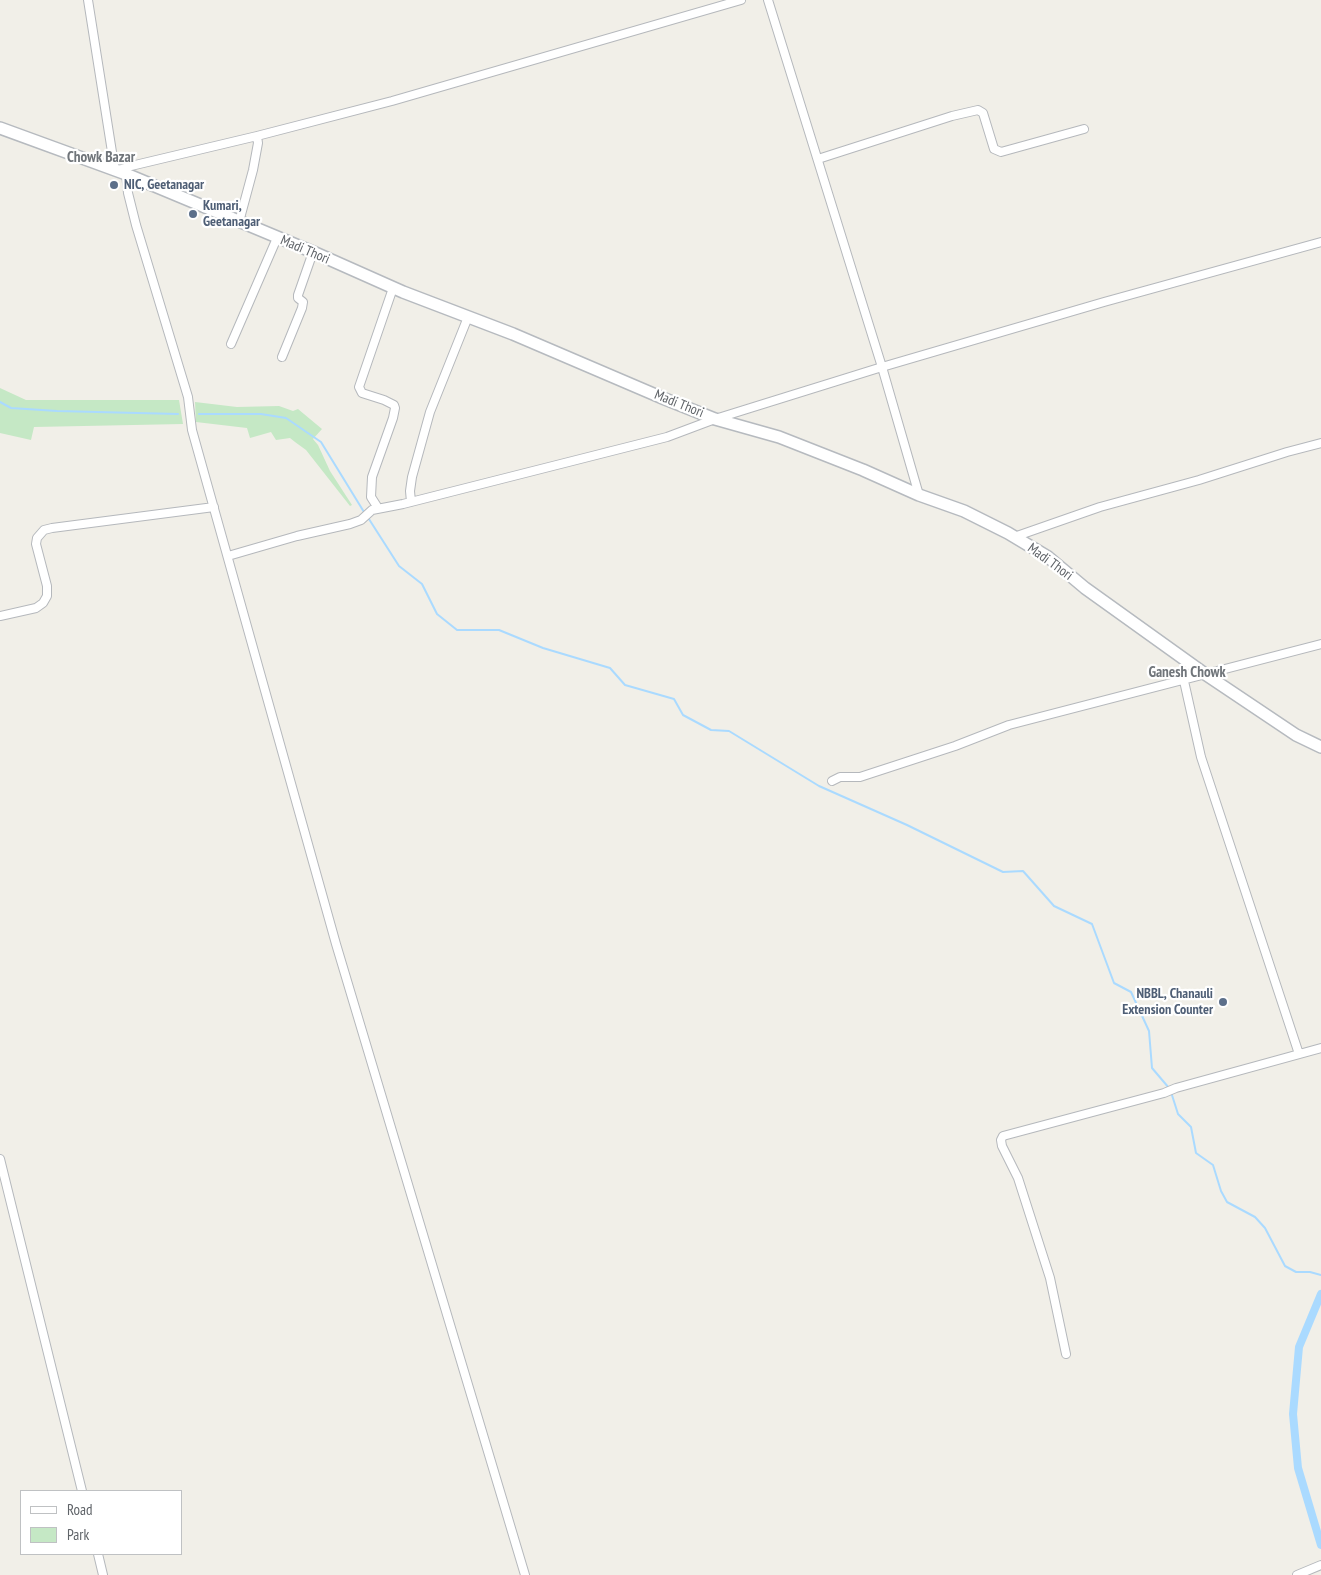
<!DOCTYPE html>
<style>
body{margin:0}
#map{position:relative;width:1321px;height:1575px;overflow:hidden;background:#f1efe8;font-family:"PT Sans Narrow",sans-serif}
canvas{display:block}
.legend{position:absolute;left:20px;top:1490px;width:162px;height:65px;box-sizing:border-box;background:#fff;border:1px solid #bfc1c3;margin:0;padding:6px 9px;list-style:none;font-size:15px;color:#5f6368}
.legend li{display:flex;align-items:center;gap:10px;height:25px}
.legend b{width:25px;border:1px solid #bfc1c3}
</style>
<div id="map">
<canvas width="1321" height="1575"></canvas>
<ul class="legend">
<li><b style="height:6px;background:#fff"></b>Road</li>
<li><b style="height:14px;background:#c5e8c5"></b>Park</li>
</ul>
</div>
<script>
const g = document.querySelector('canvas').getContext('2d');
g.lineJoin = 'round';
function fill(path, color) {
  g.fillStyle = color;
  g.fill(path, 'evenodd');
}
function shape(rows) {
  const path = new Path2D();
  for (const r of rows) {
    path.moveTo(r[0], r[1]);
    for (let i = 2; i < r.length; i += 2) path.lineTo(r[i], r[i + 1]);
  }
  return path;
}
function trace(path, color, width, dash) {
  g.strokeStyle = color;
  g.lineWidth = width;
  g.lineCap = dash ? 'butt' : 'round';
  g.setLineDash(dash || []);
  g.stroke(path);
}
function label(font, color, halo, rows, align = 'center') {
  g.font = font + ' "PT Sans Narrow",sans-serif';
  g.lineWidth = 4.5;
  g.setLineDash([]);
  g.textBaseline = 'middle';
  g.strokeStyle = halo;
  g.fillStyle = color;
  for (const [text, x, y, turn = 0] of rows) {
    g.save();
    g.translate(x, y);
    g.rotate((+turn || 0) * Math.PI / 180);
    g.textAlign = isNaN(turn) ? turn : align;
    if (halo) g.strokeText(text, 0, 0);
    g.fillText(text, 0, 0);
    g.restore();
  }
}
const green = shape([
 [0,388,26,400,179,400,183,424,34,427,31,440,0,433],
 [195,402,237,407,279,406,293,411,298,409,322,429,313,439,318,445,330,471,352,505,350,506,306,450,295,442,290,438,276,440,271,432,250,438,247,428,196,422]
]);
const stream = shape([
 [0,402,11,408,57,411,178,414],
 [199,414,261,414,286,418,321,442,364,512],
 [367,516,399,566,422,584,437,614,457,630,499,630,543,648,610,668,625,685,674,699,683,715,711,730,729,731,819,786,907,825,1003,872,1023,871,1054,906,1092,924,1114,983,1131,992,1149,1031,1152,1068,1169,1088],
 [1171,1092,1178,1114,1191,1127,1196,1153,1213,1165,1221,1191,1227,1202,1255,1217,1265,1228,1285,1266,1296,1272,1310,1272,1321,1275]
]);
const canal = shape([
 [1321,1294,1299,1347,1293,1414,1298,1468,1321,1545]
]);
const street = shape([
 [88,0,115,171,131,166,257,136,392,101,741,0],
 [768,0,882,367,919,495],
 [818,159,952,116,978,110,983,113,994,149,1001,152,1084,129],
 [126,174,128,193,136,225,188,397,192,430,336,944,525,1575],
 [239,222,253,170,258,143,257,136],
 [231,344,277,238],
 [282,357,302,308,303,302,298,298,298,295,313,252],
 [411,502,410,491,412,477,430,412,468,317],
 [378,508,371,497,372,477,393,418,395,408,394,405,384,400,362,393,359,387,393,288],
 [1014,537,1100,507,1199,480,1287,452,1321,443],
 [228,556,297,536,350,524,361,520,372,510,403,504,667,437,715,419,882,367,1104,302,1321,242],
 [0,616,36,608,43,603,47,596,47,586,36,544,37,538,44,530,52,528,214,507],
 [1184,681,1201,757,1299,1054],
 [832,781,840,777,860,777,955,746,1009,725,1321,644],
 [0,1159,82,1491],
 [1066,1354,1050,1278,1018,1178,1002,1146,1001,1140,1003,1136,1164,1093,1176,1088,1321,1048],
 [98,1554,103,1575],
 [1297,1575,1321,1565]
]);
const secondary = shape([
 [0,128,126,174,313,252,403,292,513,334,665,399,715,419,779,437,863,470,919,495,964,511,1008,533,1048,557,1085,588,1205,674,1296,735,1321,747]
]);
const markers = [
 [114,185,5,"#5c6f8a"],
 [193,214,5,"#5c6f8a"],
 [1223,1002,5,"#5c6f8a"]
];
const serviceNames = [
 ["NIC, Geetanagar",124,185],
 ["Kumari,",203,206],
 ["Geetanagar",203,222],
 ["NBBL, Chanauli",1213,994,"right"],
 ["Extension Counter",1213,1010,"right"]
];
const streetNames = [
 ["Madi Thori",305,250,23],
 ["Madi Thori",679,404,22],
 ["Madi Thori",1050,562,36]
];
const neighbourhoodNames = [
 ["Chowk Bazar",101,158],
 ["Ganesh Chowk",1187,673]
];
fill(green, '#c5e8c5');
trace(stream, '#aadaff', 2);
trace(canal, '#aadaff', 8);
trace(street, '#b5b8bc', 10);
trace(secondary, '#b6babf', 14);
trace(street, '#fff', 8);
trace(secondary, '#fff', 11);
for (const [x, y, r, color] of markers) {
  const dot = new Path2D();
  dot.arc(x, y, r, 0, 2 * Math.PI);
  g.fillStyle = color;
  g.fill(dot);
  trace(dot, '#fff', 2);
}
label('bold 14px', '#4e5e75', '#fff', serviceNames, 'left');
label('14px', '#5f6368', '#fff', streetNames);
label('bold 15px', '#70757a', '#fff', neighbourhoodNames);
</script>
